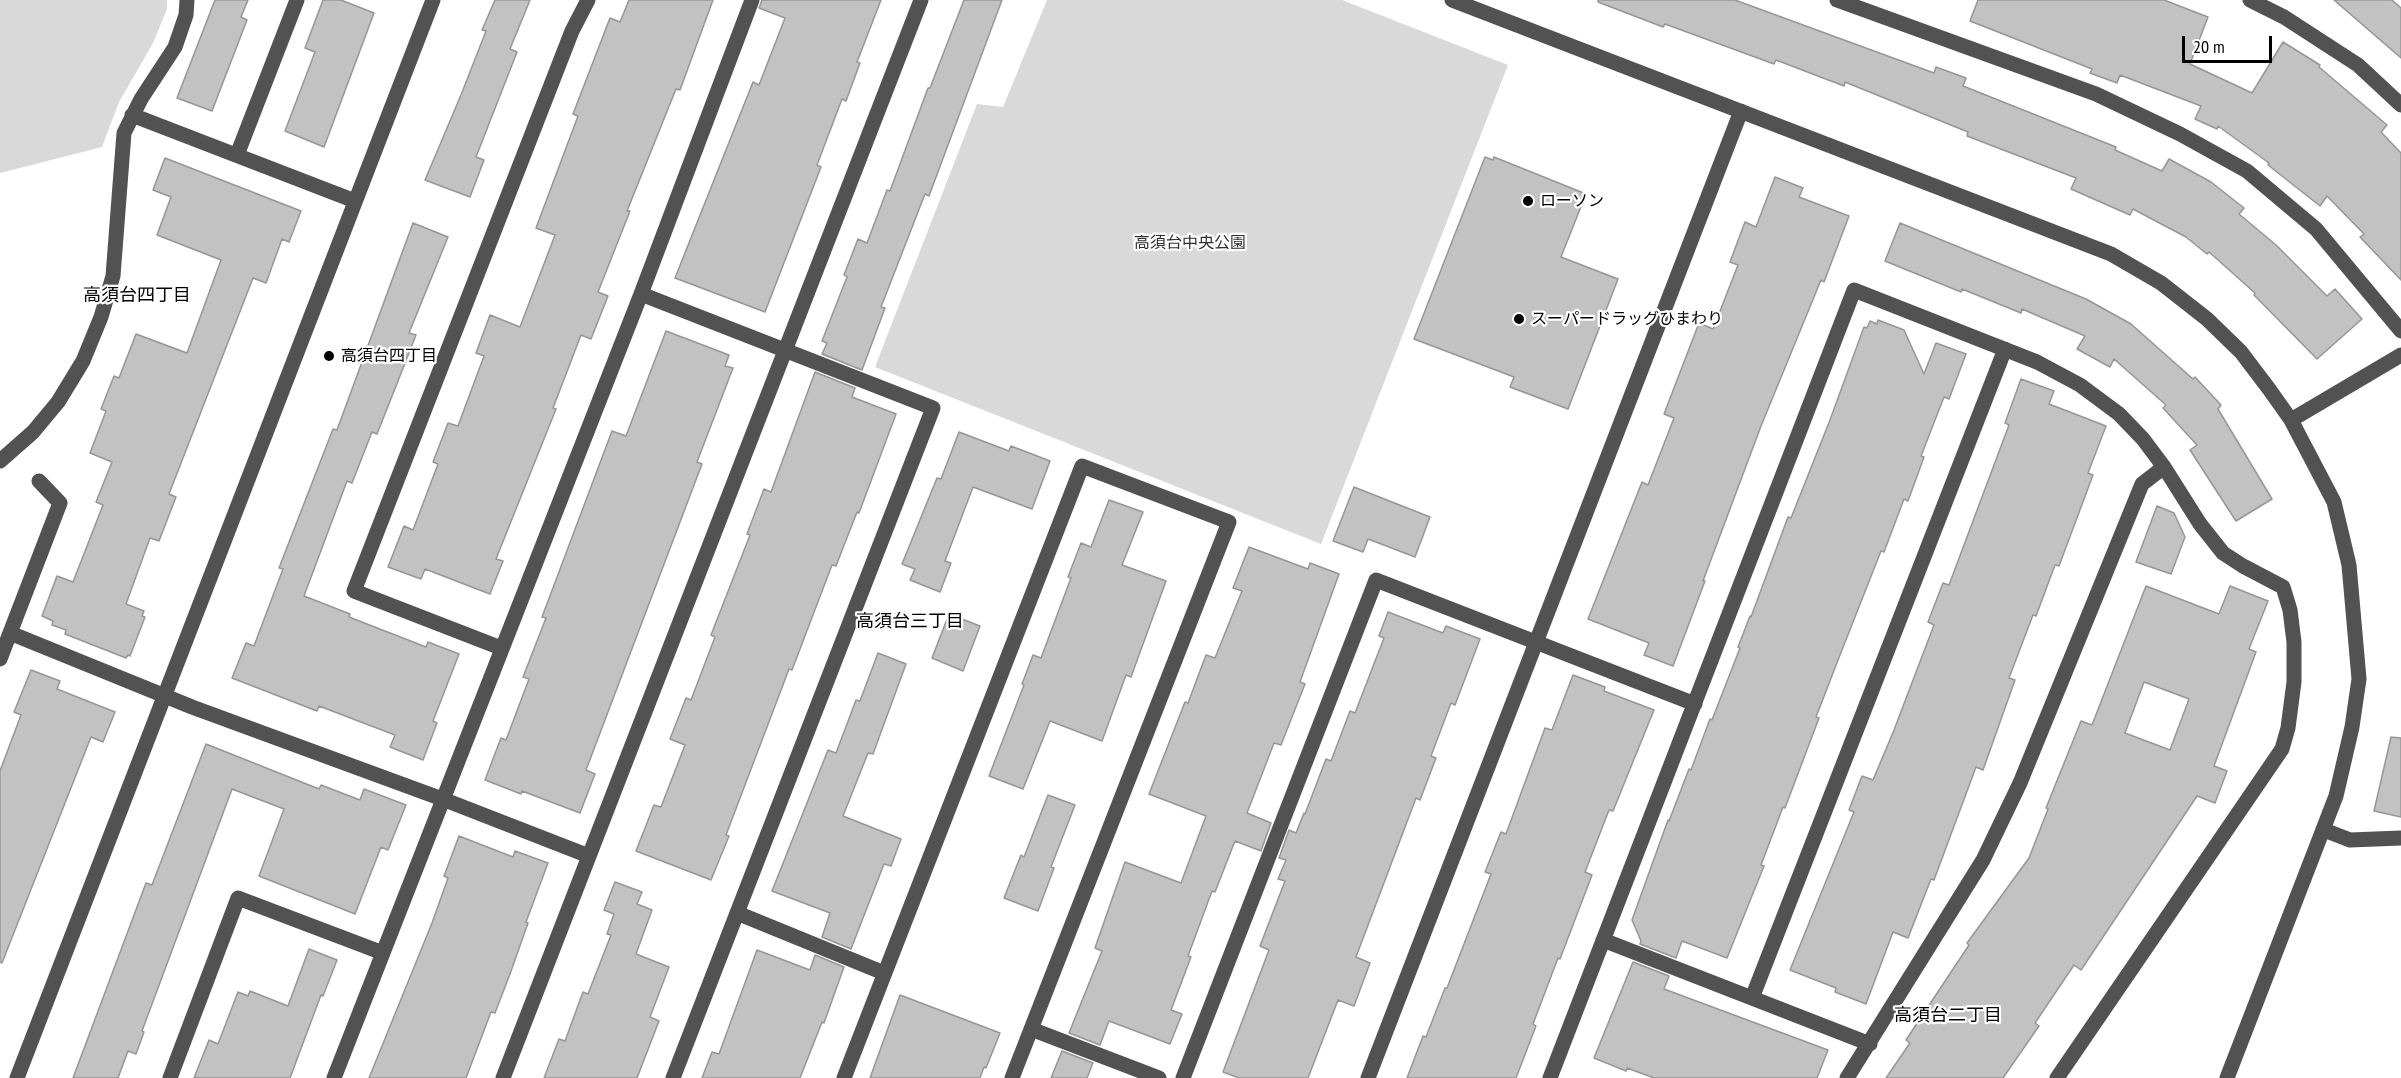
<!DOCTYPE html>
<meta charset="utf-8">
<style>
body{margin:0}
#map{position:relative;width:2401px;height:1078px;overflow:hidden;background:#fff;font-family:"PT Sans Narrow",sans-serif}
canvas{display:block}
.scale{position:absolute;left:2182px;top:36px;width:90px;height:27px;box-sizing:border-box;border:3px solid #000;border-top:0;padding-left:8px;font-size:18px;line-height:21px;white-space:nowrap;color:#000;-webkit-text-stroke:4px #fff;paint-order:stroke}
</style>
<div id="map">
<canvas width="2401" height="1078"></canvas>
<div class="scale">20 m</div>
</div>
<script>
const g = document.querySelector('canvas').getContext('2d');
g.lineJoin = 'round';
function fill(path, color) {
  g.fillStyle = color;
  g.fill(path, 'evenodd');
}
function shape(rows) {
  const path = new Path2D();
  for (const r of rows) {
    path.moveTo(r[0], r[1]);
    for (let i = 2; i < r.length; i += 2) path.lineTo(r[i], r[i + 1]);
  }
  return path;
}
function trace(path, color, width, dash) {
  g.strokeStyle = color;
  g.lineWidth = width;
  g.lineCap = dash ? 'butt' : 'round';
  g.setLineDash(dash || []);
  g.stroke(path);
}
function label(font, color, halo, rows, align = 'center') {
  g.font = font + ' "PT Sans Narrow","Noto Sans JP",sans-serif';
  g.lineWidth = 4.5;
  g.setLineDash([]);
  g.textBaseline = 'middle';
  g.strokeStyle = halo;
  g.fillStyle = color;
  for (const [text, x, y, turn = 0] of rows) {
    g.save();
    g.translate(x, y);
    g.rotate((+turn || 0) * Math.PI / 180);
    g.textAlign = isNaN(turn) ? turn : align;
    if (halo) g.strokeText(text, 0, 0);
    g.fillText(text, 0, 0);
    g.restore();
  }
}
const green = shape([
 [0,0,167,0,167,9,153,43,119,102,102,147,0,173],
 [1047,0,1342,0,1508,65,1321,544,875,367,977,104,1003,107]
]);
const building = shape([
 [215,0,248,0,241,17,247,20,212,111,177,98,215,0],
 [323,0,341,0,374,13,324,147,285,131,315,52,305,48,323,0],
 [495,0,530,0,510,49,517,52,476,157,484,160,470,197,425,180,461,95,486,31,482,30,495,0],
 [629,0,713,0,680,90,676,89,627,211,630,211,598,292,608,296,591,339,581,335,553,408,556,409,496,559,503,561,490,594,425,569,421,579,388,567,404,526,413,530,438,464,433,462,448,423,458,426,484,356,476,353,490,315,520,327,555,235,536,228,578,116,573,114,610,18,620,22,629,0],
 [762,0,881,0,857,62,860,63,846,101,842,99,817,165,821,167,765,312,675,278,753,82,759,85,785,18,759,8,762,0],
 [964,0,1002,0,929,196,925,194,881,307,885,308,862,370,822,354,827,343,822,341,847,277,844,275,858,239,867,243,887,190,890,191,928,88,930,88,964,0],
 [1598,0,1735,0,1934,73,1936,67,1966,78,1963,86,2116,147,2115,150,2162,171,2169,159,2211,182,2244,208,2239,214,2276,245,2327,296,2335,289,2362,319,2317,359,2254,295,2255,293,2209,252,2207,254,2186,237,2133,209,2130,215,2071,189,2076,178,1967,136,1968,132,1845,82,1844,86,1776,60,1774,64,1665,24,1663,27,1598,2,1598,0],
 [1978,0,2164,0,2208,17,2190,64,2252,93,2283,42,2320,65,2319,67,2387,125,2381,132,2401,153,2401,280,2360,237,2364,234,2327,196,2320,206,2268,165,2269,163,2218,126,2217,129,2195,119,2201,106,2120,75,2117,83,2090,73,2092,69,1970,21,1978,0],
 [2334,0,2392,0,2401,8,2401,58,2334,0],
 [1485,157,1493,160,1494,157,1586,194,1561,257,1618,279,1568,409,1510,387,1514,377,1414,339,1485,157],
 [165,158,301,211,289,242,282,239,266,283,253,278,169,494,176,497,159,541,150,538,126,604,144,611,142,616,145,617,130,656,128,655,126,658,65,634,66,630,52,625,53,621,42,616,57,576,73,582,103,505,96,502,112,462,90,453,106,411,101,409,114,376,119,378,136,334,187,353,221,260,157,235,171,197,153,190,165,158],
 [1775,177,1803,188,1799,197,1849,216,1824,282,1821,280,1761,426,1703,581,1705,581,1673,666,1644,655,1649,643,1588,619,1642,482,1648,485,1674,418,1664,414,1699,323,1713,329,1738,265,1730,262,1745,222,1756,227,1775,177],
 [413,223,448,237,409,333,416,335,400,376,377,434,372,432,352,483,347,481,304,596,350,614,349,617,426,647,428,642,459,654,433,721,437,723,423,760,390,747,395,735,319,706,317,711,232,678,246,643,254,646,283,569,279,568,333,429,337,430,413,223],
 [1900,223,2086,299,2131,324,2193,379,2195,377,2221,405,2218,409,2272,499,2236,521,2190,450,2197,445,2163,408,2166,405,2114,359,2110,367,2077,349,2085,336,2022,309,2021,313,1962,289,1961,292,1885,261,1900,223],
 [1878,320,1904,330,1924,374,1936,343,1966,354,1949,399,1944,397,1921,456,1924,457,1908,501,1904,499,1884,552,1881,551,1840,655,1816,717,1819,718,1785,808,1783,807,1761,865,1764,866,1727,958,1682,941,1676,958,1640,944,1641,941,1632,920,1668,820,1669,821,1689,769,1691,770,1710,719,1712,720,1740,648,1738,647,1750,616,1751,617,1788,517,1791,518,1830,420,1864,327,1867,328,1870,321,1877,324,1878,320],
 [666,331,729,355,725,366,733,368,697,462,702,464,586,770,595,774,580,813,522,791,521,794,485,780,501,738,506,740,529,679,523,677,546,618,542,617,612,431,626,436,666,331],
 [815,372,855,388,852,397,896,414,859,513,857,512,836,566,832,565,792,670,789,669,726,835,729,836,711,880,636,851,654,805,661,807,685,745,670,739,686,698,691,700,715,637,711,635,750,535,747,534,764,489,771,492,815,372],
 [2021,379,2054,391,2049,404,2106,426,2088,473,2093,475,2059,566,2055,565,2036,616,2033,615,2009,678,2015,680,1983,770,1976,767,1934,880,1931,879,1908,938,1893,932,1866,1004,1835,992,1836,988,1790,970,1854,812,1849,810,1862,776,1873,780,1894,730,1934,625,1928,622,1943,583,1949,585,2009,425,2005,423,2021,379],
 [959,432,1009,451,1011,446,1050,461,1032,509,973,487,945,561,951,563,940,592,910,580,915,569,902,564,937,478,941,479,959,432],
 [1354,487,1430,517,1415,557,1368,539,1363,552,1333,541,1354,487],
 [1109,500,1143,512,1122,565,1166,581,1131,677,1126,675,1102,741,1050,721,1023,789,989,776,1024,685,1022,684,1033,655,1041,658,1071,578,1068,577,1081,543,1091,547,1109,500],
 [2157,506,2174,513,2185,537,2171,574,2136,562,2157,506],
 [1249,547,1308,569,1310,563,1339,574,1300,682,1305,684,1281,745,1274,743,1247,813,1271,823,1261,851,1235,841,1215,892,1212,891,1188,956,1191,957,1171,1010,1182,1014,1170,1044,1109,1021,1100,1045,1069,1033,1102,951,1095,948,1125,862,1181,883,1206,816,1149,794,1185,702,1188,703,1206,655,1215,658,1242,591,1233,588,1249,547],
 [2146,586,2219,614,2230,586,2268,601,2249,649,2256,652,2214,766,2227,771,2215,803,2197,796,2081,970,2074,965,2035,1023,2039,1026,2003,1078,1886,1078,1910,1043,1906,1040,1969,945,1967,943,2029,858,2048,809,2046,808,2081,721,2092,725,2146,586],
 [2144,682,2189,699,2170,750,2125,733,2144,682],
 [1388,612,1443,633,1446,626,1480,639,1455,705,1451,703,1431,756,1436,758,1420,800,1416,798,1356,957,1370,963,1354,1006,1338,1000,1308,1078,1239,1078,1223,1072,1269,950,1260,946,1285,881,1278,879,1286,860,1279,858,1289,830,1296,833,1304,813,1305,814,1326,759,1331,761,1350,711,1355,713,1384,638,1379,636,1388,612],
 [949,614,980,626,963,671,932,658,949,614],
 [878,653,906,664,873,754,868,753,843,816,901,839,891,866,884,864,851,949,822,937,830,913,772,891,828,750,836,753,856,700,860,701,878,653],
 [31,670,60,681,57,689,115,712,103,742,91,737,2,963,0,962,0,771,21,715,14,712,31,670],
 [1573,675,1605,687,1604,691,1654,710,1613,811,1609,810,1585,872,1592,875,1560,959,1558,958,1533,1024,1536,1026,1516,1078,1407,1078,1423,1036,1426,1037,1445,988,1447,988,1491,874,1485,872,1501,832,1506,834,1545,728,1552,730,1573,675],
 [2391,737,2401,738,2401,817,2374,811,2391,737],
 [206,744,319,789,321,785,360,800,364,789,406,805,388,850,381,847,355,914,259,876,284,809,232,789,142,1031,144,1032,136,1054,128,1051,118,1078,73,1078,146,883,152,885,206,744],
 [1048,795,1075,805,1051,867,1054,868,1038,911,1004,898,1021,855,1024,857,1048,795],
 [459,836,513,857,515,851,548,863,526,922,528,923,510,974,495,1013,491,1012,466,1078,369,1078,432,923,448,878,444,876,459,836],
 [615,882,642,892,637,904,652,910,636,954,669,967,650,1017,659,1021,637,1078,544,1078,559,1039,565,1041,583,992,588,994,611,935,607,934,614,914,604,910,615,882],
 [309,949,337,960,323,996,321,995,290,1078,194,1078,209,1040,218,1044,238,992,248,996,250,991,288,1006,309,949],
 [757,950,810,970,815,955,844,967,824,1023,822,1022,800,1078,702,1078,712,1052,719,1054,757,950],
 [1633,962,1669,976,1664,989,1828,1050,1817,1078,1654,1078,1627,1068,1626,1071,1594,1058,1633,962],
 [900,995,1000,1033,986,1068,984,1067,980,1078,870,1078,900,995],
 [1062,1051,1093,1063,1087,1078,1051,1078,1062,1051]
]);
const minor = shape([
 [1452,0,2111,254,2161,283,2207,319,2241,352,2269,389,2291,420,2334,502,2349,565,2359,679,2352,727,2336,796,2227,1078],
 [1837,0,2096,94,2180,134,2247,171,2316,229,2401,331],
 [2250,0,2284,17,2358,65,2401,105],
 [132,115,355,201],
 [237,155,297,0],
 [641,294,933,408,673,1078],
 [2291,420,2401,355],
 [0,461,33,432,58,402,83,361,101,317,113,276,124,133,141,99,175,47,186,15,187,0],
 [10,633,60,503,39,481],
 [501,648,354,591,572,31,588,0],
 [0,659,10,633,192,707,445,800,589,856],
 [2324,830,2350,840,2401,838],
 [737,913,884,973],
 [1603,940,1870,1044],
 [1752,998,2005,349],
 [1031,1029,1159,1078],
 [17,1078,433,0],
 [170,1078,238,898,383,953],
 [334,1078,641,294,752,0],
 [503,1078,921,0],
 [844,1078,1082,466,1229,522,1012,1078],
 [1183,1078,1376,580,1695,704],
 [1368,1078,1741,111],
 [1550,1078,1854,290,2037,362,2080,385,2119,414,2143,439,2164,467,2200,524,2223,553,2243,566,2283,587,2290,610,2294,642,2294,682,2288,728,2282,749,2057,1078],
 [1847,1078,1983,860,2020,783,2142,484,2164,467]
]);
const markers = [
 [1528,201,6,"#000"],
 [1519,319,6,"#000"],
 [329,356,6,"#000"]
];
const poiNames = [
 ["ローソン",1540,201],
 ["スーパードラッグひまわり",1531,319],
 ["高須台四丁目",341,356]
];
const parkNames = [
 ["高須台中央公園",1190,243]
];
const neighbourhoodNames = [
 ["高須台四丁目",137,296],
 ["高須台三丁目",910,622],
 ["高須台二丁目",1948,1016]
];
fill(green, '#d9d9d9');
fill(building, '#c2c2c2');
trace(building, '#969696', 1.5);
trace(minor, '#525252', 15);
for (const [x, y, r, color] of markers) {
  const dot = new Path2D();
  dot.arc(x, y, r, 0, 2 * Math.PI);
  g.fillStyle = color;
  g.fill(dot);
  trace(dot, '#fff', 2);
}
label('16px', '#000', '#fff', poiNames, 'left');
label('16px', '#303030', '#fff', parkNames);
label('18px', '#000', '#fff', neighbourhoodNames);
</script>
